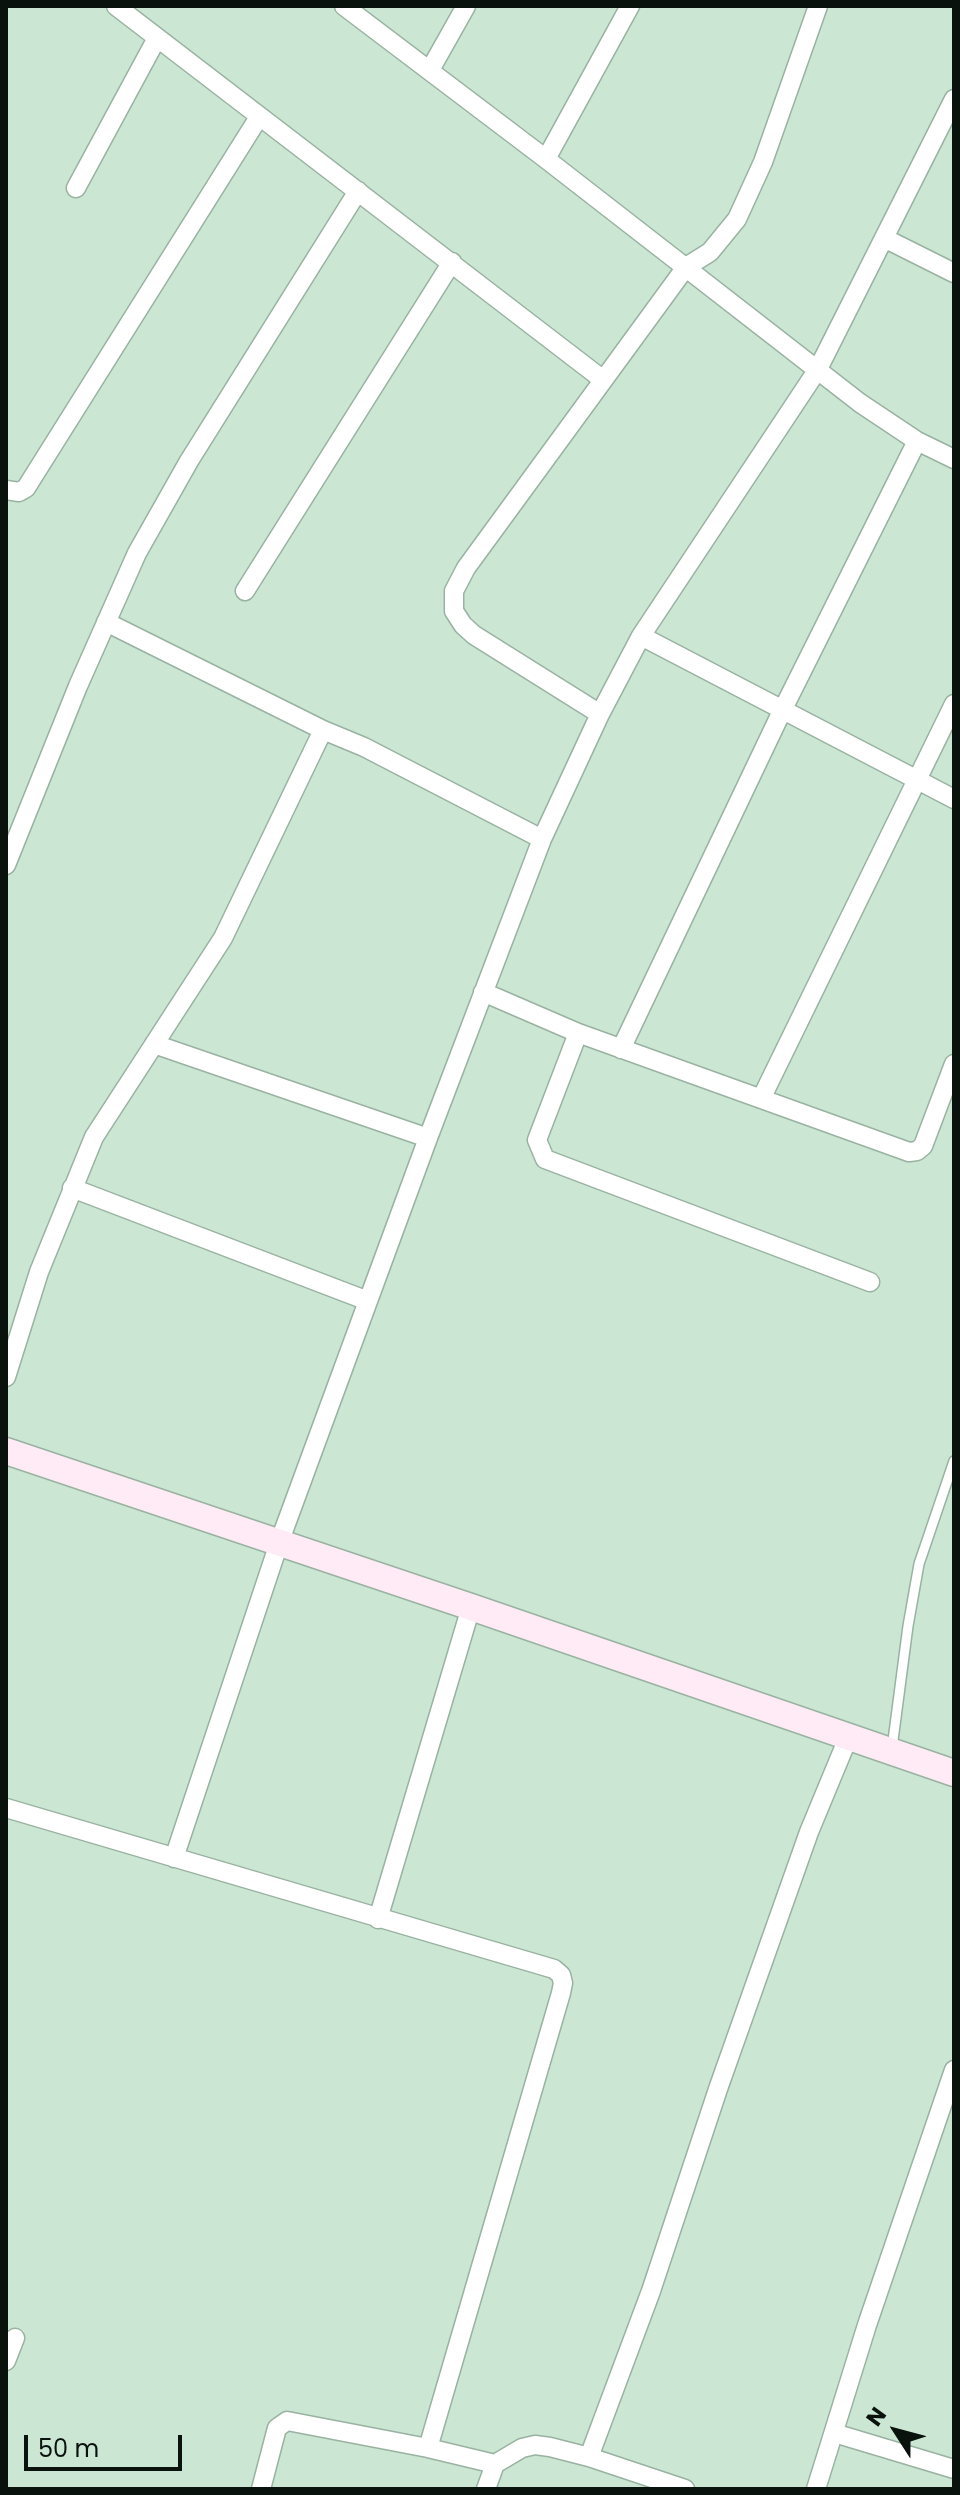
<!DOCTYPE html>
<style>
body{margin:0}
#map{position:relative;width:960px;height:2495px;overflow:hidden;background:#cce6d4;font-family:Poppins,sans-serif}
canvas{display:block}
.frame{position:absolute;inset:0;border:8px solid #09120c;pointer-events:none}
.north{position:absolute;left:856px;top:2391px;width:80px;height:80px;-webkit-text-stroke:6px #cce6d4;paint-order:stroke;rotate:306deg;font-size:22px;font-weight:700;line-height:32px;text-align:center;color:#09120c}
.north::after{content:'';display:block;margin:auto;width:28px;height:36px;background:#09120c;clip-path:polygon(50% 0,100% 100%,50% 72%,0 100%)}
.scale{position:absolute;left:24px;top:2435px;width:158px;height:36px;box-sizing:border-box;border:4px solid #09120c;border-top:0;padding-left:10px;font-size:24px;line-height:28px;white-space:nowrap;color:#09120c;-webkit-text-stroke:6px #cce6d4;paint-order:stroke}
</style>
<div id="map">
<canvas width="960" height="2495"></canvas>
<div class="frame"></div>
<div class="north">N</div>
<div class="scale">50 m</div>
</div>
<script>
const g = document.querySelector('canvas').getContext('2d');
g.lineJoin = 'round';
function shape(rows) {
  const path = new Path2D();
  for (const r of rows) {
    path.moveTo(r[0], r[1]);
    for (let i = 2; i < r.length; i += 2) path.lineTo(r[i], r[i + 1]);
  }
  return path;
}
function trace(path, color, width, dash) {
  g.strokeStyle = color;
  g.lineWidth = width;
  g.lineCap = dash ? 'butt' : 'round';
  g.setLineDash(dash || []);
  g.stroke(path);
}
const lane = shape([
 [892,1748,908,1626,919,1564,954,1461]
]);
const street = shape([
 [116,6,602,379],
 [344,6,546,159,860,403,917,441,954,459],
 [430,70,466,6],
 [546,159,630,6],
 [76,188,157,38],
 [884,238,954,273],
 [6,490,19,492,26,488,259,117],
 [245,591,452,262],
 [106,622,323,730,364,747,542,839],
 [641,636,954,799],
 [600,714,474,635,463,625,454,611,454,591,466,568,686,267,710,252,737,219,763,162,818,6],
 [6,865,78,686,137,553,189,461,358,191],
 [483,992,578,1033,909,1152,917,1151,923,1146,954,1064],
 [578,1033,537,1140,545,1159,870,1282],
 [154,1044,428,1138],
 [621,1049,782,711,917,441],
 [761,1099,954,704],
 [72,1188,368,1301],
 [6,1377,39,1272,94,1137,223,938,323,730],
 [6,1808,554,1969,561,1975,563,1983,561,1993,428,2448],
 [174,1858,279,1543,428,1138,542,839,600,714,641,636,818,369,954,99],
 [378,1919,471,1607],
 [6,2361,15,2338],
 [834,2433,954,2469],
 [589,2457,651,2291,718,2089,809,1832,848,1738],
 [261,2489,277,2428,287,2421,428,2448,495,2464,522,2448,535,2445,550,2447,589,2457,685,2489],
 [486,2489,495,2464],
 [816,2489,867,2325,954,2070]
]);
const secondary = shape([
 [6,1451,471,1607,954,1773]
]);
trace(lane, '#99b2a1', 12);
trace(street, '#99b2a1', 21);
trace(secondary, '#99b2a1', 29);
trace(lane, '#fff', 9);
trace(street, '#fff', 18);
trace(secondary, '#ffebf5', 26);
</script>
